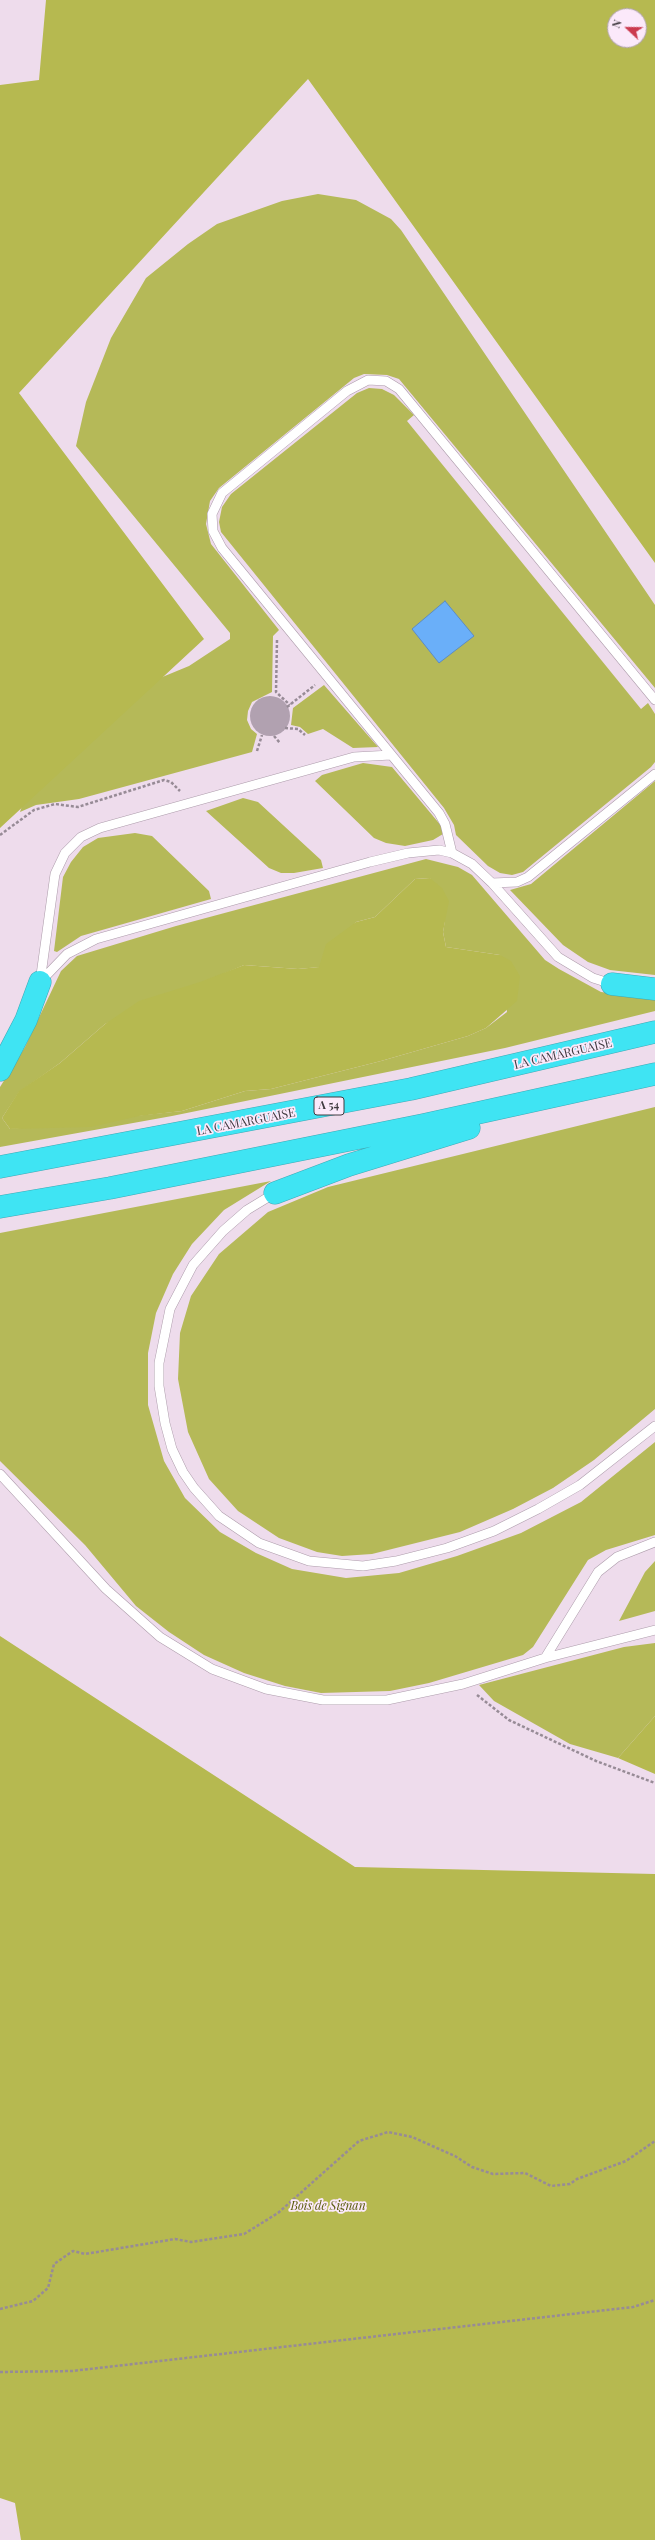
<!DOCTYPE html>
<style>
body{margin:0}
#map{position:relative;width:655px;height:2540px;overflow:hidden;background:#eedcec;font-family:"Playfair Display",serif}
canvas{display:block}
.north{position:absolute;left:607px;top:8px;width:40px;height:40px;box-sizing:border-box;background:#fbe9fa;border:1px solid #b0a3b0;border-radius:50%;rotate:292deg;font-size:11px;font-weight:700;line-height:16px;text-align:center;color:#403a40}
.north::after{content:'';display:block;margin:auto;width:14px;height:18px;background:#cb3a4f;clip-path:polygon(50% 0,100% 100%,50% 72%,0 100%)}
</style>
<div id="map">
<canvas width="655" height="2540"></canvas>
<div class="north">N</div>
</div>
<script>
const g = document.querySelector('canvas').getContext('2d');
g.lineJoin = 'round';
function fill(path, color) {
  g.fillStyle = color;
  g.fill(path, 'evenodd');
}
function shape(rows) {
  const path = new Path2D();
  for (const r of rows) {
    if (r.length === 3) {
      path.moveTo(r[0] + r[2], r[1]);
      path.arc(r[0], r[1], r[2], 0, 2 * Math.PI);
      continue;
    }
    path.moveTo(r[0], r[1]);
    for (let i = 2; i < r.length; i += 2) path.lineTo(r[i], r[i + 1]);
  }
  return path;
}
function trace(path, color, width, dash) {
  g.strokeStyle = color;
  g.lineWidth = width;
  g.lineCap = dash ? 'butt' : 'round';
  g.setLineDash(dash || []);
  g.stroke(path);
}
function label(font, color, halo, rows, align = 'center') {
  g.font = font + ' "Playfair Display",serif';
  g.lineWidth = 3.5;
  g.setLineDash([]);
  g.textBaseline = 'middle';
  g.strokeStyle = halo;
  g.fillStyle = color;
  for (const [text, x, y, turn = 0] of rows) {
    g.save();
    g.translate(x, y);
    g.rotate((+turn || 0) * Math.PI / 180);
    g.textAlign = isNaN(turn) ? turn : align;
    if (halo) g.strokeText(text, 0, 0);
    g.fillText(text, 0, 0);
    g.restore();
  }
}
const green = shape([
 [318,194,356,200,391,219,401,230,655,605,655,688,399,379,387,375,364,374,354,378,219,488,210,501,206,524,211,544,279,630,273,636,272,692,252,702,248,711,247,720,251,729,257,734,252,752,79,799,36,805,20,812,29,784,97,704,189,666,230,639,230,633,76,446,86,402,111,338,146,278,188,244,217,224,282,201],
 [369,388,382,389,394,395,414,415,407,421,641,709,648,703,655,714,655,762,651,767,523,872,512,875,500,873,488,866,456,835,454,825,444,808,221,532,219,522,222,507,231,494,357,393],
 [324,685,378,747,353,748,323,729,308,734,300,727,291,725,293,708],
 [363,763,392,767,443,828,443,834,433,840,405,846,386,843,374,838,315,781,322,775],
 [655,781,655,975,610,970,588,962,563,945,510,890,531,884],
 [243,798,258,802,321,860,323,868,294,873,281,873,269,868,206,811],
 [135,833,152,836,209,891,211,899,81,936,57,952,54,951,63,877,71,862,83,847,98,838],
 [426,859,458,867,472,875,545,960,559,969,601,992,655,999,655,1011,505,1048,172,1116,0,1147,0,1087,25,1047,61,971,77,956,176,926],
 [430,878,445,920,443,932,446,947,500,955,507,1012,486,1028,468,1036,381,1061,271,1089,245,1091,182,1111,10,1129,2,1118,19,1092,60,1063,105,1024,244,965,298,969,320,967,356,922,375,917,415,879],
 [655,1107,655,1409,594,1460,553,1488,513,1509,460,1532,372,1554,342,1556,317,1552,279,1538,238,1511,209,1479,188,1432,178,1379,180,1333,191,1296,219,1254,268,1212,328,1187],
 [271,1181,224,1210,192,1244,173,1274,156,1313,148,1353,148,1405,164,1461,185,1498,220,1532,256,1553,292,1569,346,1578,399,1573,457,1556,521,1533,581,1502,655,1442,655,1535,606,1550,588,1560,533,1647,523,1655,429,1683,390,1691,321,1693,285,1686,244,1673,204,1655,169,1632,136,1606,85,1545,0,1461,0,1233],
 [655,1561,655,1611,619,1621,645,1572],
 [655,1643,655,1716,618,1758,570,1744,494,1701,479,1685,624,1647]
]);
const forest = shape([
 [46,0,655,0,655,563,308,79,19,393,204,639,0,828,0,85,39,80],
 [615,16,639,16,639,40,615,40],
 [430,878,442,888,449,901,443,932,446,947,500,955,511,961,520,976,517,1001,486,1028,468,1036,381,1061,271,1089,245,1091,182,1111,139,1116,91,1127,10,1129,2,1118,19,1091,60,1063,105,1024,139,1001,200,982,244,965,298,969,319,967,326,944,356,922,375,917,415,879],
 [0,1636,355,1867,655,1874,655,2540,21,2540,15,2503,0,2498],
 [655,1716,655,1774,618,1758]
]);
const water = shape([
 [445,601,474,636,439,663,412,629,445,601]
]);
const building = shape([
 [270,716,20]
]);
const path = shape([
 [277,640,276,692,290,705],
 [287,707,315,685],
 [285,728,298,729,305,735],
 [274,736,280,743],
 [257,751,262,735],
 [0,835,34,810,55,804,78,807,164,780,171,782,180,791],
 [477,1695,509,1720,596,1761,655,1783],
 [0,2309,33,2301,48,2288,54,2264,73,2251,85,2254,175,2239,191,2242,244,2234,278,2213,359,2141,388,2132,412,2137,455,2156,472,2167,493,2174,525,2173,551,2186,570,2184,577,2179,626,2161,655,2141],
 [0,2372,72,2371,633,2307,655,2300]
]);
const service = shape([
 [452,853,445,824,439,813,222,548,213,531,212,514,222,493,347,391,368,380,386,381,399,389,655,700],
 [492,883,517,882,528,877,655,774],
 [40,982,67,954,96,939,370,862,408,853,439,850,452,853,472,864,492,883,558,957,593,978,612,984],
 [40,982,55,874,65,853,81,837,100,828,354,757,391,755],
 [275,1193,247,1210,223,1231,193,1265,170,1309,159,1363,159,1386,165,1423,172,1449,183,1472,194,1488,219,1516,259,1543,309,1561,363,1566,396,1561,447,1548,494,1531,538,1509,580,1485,655,1426],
 [0,1474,106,1589,160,1637,212,1669,266,1689,323,1700,387,1700,463,1684,545,1658,655,1630],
 [545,1658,598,1572,617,1557,655,1542]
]);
const motorway = shape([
 [612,984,655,989],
 [0,1070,26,1020,40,982],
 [0,1167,411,1089,655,1032],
 [275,1193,349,1165,469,1128],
 [0,1207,110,1188,423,1125,655,1074]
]);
const shields = [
 [329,1106,30]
];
const shieldNames = [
 ["A 54",329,1106]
];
const streetNames = [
 ["LA CAMARGUAISE",563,1054,-13],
 ["LA CAMARGUAISE",246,1122,-11]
];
const parkNames = [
 ["Bois de Signan",328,2206]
];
fill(green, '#b5b958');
fill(forest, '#b6b950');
fill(water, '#6aaff9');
trace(water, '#5d8cc2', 1);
fill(building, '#b1a1b0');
trace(service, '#ad9cab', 10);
trace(motorway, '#3fa8b4', 23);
trace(path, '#978b96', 2.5, [3, 2]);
trace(service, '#fff', 9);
trace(motorway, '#3fe4f3', 22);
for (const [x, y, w] of shields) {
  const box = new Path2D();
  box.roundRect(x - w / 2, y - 9, w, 18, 3);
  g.fillStyle = '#fbe9fa';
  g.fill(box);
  trace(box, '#403a40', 1);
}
label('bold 11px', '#403a40', null, shieldNames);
label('12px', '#403a40', '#fbe9fa', streetNames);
label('italic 12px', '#5a5c0c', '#fbe9fa', parkNames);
</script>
